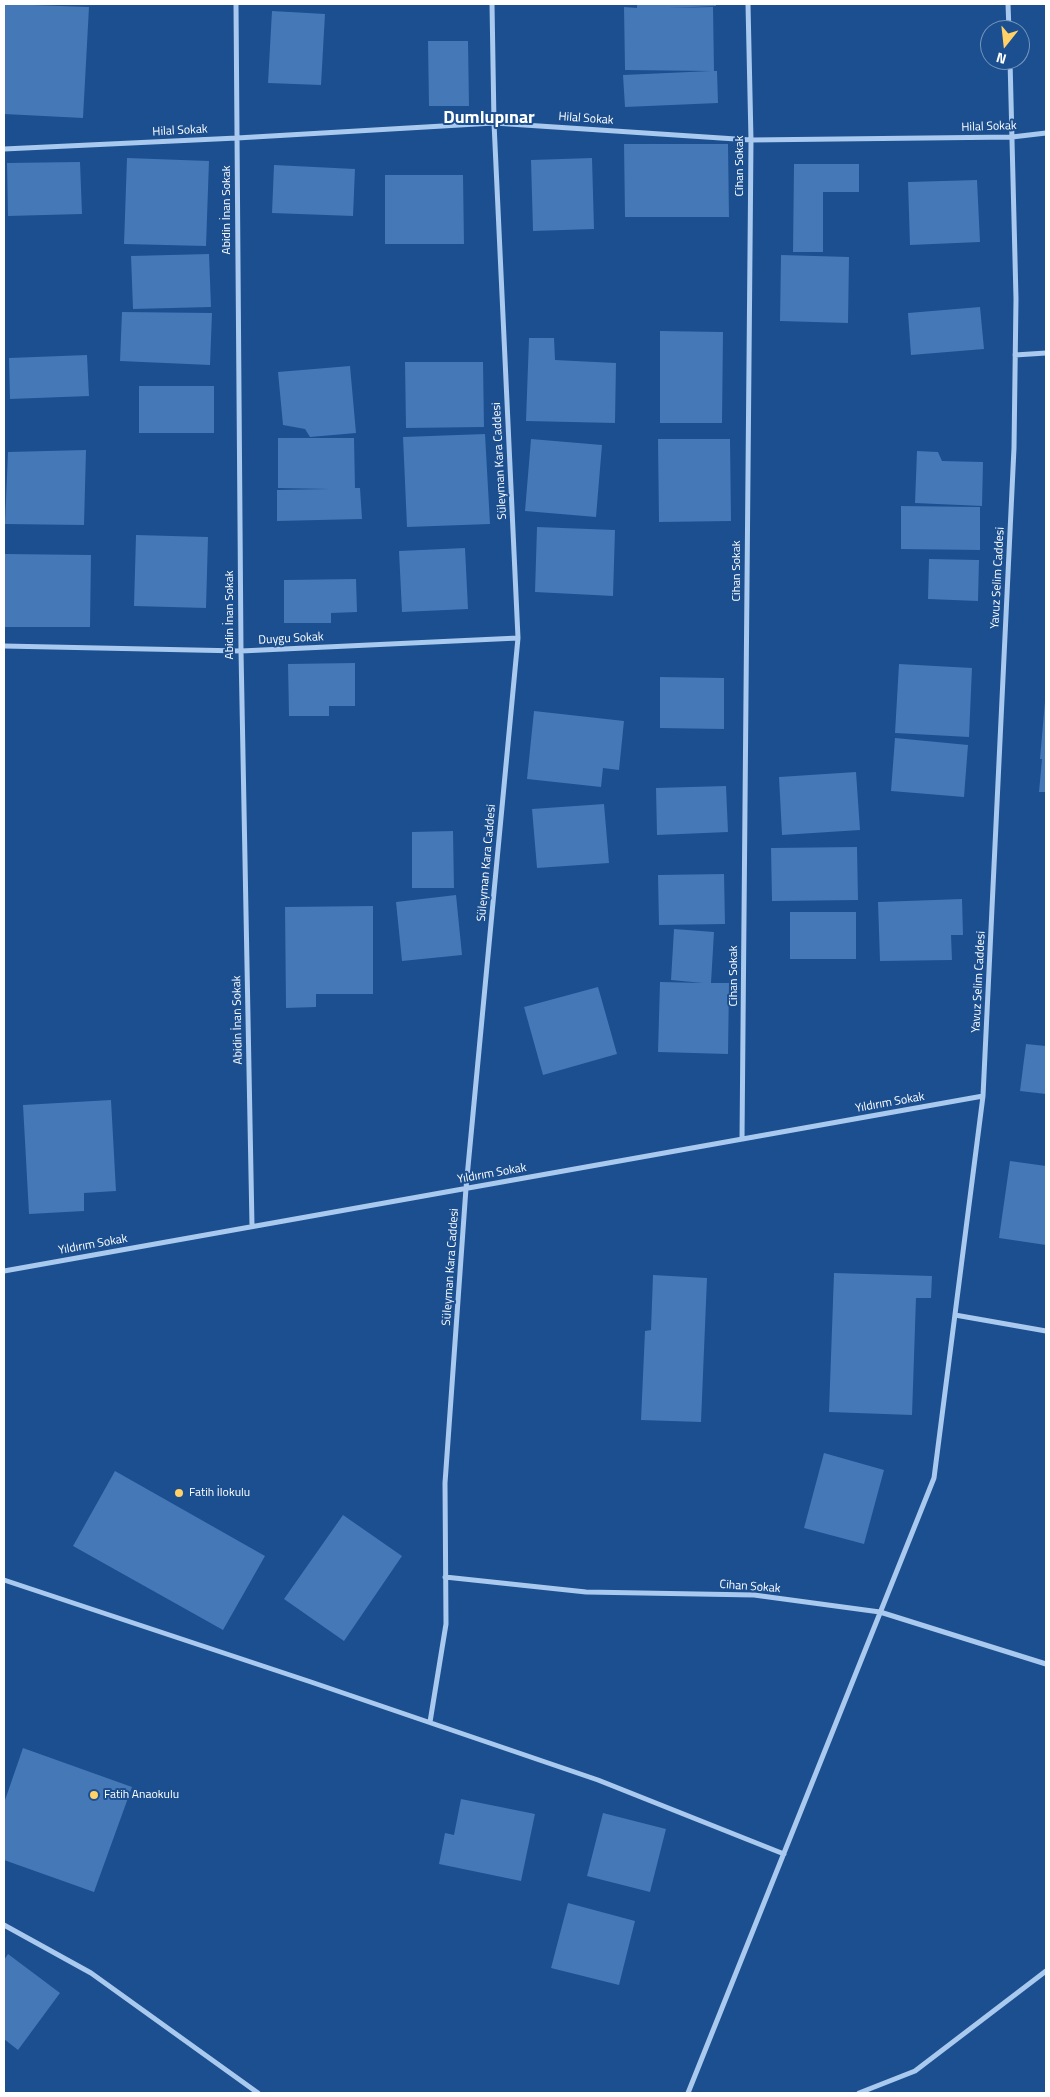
<!DOCTYPE html>
<meta charset="utf-8">
<style>
body{margin:0}
#map{position:relative;width:1050px;height:2097px;overflow:hidden;background:#1b4f8f;font-family:"Titillium Web",sans-serif}
canvas{display:block}
.frame{position:absolute;inset:0;border:5px solid #fff;pointer-events:none}
.north{position:absolute;left:980px;top:20px;width:50px;height:50px;box-sizing:border-box;background:#1b4f8f;border:1px solid #7695bc;border-radius:50%;rotate:196deg;font-size:14px;font-weight:700;line-height:20px;text-align:center;color:#fff}
.north::after{content:'';display:block;margin:auto;width:18px;height:22px;background:#ffd166;clip-path:polygon(50% 0,100% 100%,50% 72%,0 100%)}
</style>
<div id="map">
<canvas width="1050" height="2097"></canvas>
<div class="frame"></div>
<div class="north">N</div>
</div>
<script>
const g = document.querySelector('canvas').getContext('2d');
g.lineJoin = 'round';
function fill(path, color) {
  g.fillStyle = color;
  g.fill(path, 'evenodd');
}
function shape(rows) {
  const path = new Path2D();
  for (const r of rows) {
    path.moveTo(r[0], r[1]);
    for (let i = 2; i < r.length; i += 2) path.lineTo(r[i], r[i + 1]);
  }
  return path;
}
function trace(path, color, width, dash) {
  g.strokeStyle = color;
  g.lineWidth = width;
  g.lineCap = dash ? 'butt' : 'round';
  g.setLineDash(dash || []);
  g.stroke(path);
}
function label(font, color, halo, rows, align = 'center') {
  g.font = font + ' "Titillium Web",sans-serif';
  g.lineWidth = 4;
  g.setLineDash([]);
  g.textBaseline = 'middle';
  g.strokeStyle = halo;
  g.fillStyle = color;
  for (const [text, x, y, turn = 0] of rows) {
    g.save();
    g.translate(x, y);
    g.rotate((+turn || 0) * Math.PI / 180);
    g.textAlign = isNaN(turn) ? turn : align;
    if (halo) g.strokeText(text, 0, 0);
    g.fillText(text, 0, 0);
    g.restore();
  }
}
const building = shape([
 [4,4,89,7,83,118,4,114],
 [637,4,716,4,716,6,668,8,713,7,714,71,717,71,718,103,625,107,623,75,711,71,625,70,624,7,637,8],
 [272,11,325,14,321,85,268,83],
 [428,41,468,41,469,106,429,106],
 [624,144,728,144,729,217,625,217],
 [127,158,209,161,206,246,124,244],
 [592,158,594,229,533,231,531,160],
 [80,162,82,214,8,216,7,163],
 [794,164,859,164,859,192,823,192,823,252,793,252],
 [274,165,355,169,353,216,272,213],
 [385,175,463,175,464,244,385,244],
 [977,180,980,242,910,245,908,182],
 [209,254,211,307,133,309,131,256],
 [781,255,849,257,848,323,780,321],
 [980,307,984,349,911,355,908,313],
 [122,312,212,313,210,365,120,361],
 [660,331,723,332,722,423,660,423],
 [529,338,554,338,555,360,616,363,615,423,526,421],
 [87,355,89,396,10,399,9,358],
 [405,362,483,362,484,427,406,428],
 [350,366,356,433,310,437,305,429,283,425,278,372],
 [139,386,214,386,214,433,139,433],
 [485,434,490,524,407,527,403,437],
 [278,438,354,438,355,488,360,488,362,519,277,521,277,490,329,489,278,488],
 [531,439,602,445,596,517,525,511],
 [658,439,730,439,731,521,659,522],
 [86,450,84,525,5,524,8,452],
 [917,451,938,452,942,461,983,462,982,506,915,503],
 [901,506,980,507,980,550,901,549],
 [537,527,615,530,613,596,535,592],
 [136,535,208,537,206,608,134,606],
 [465,548,468,609,402,612,399,551],
 [5,554,91,555,90,627,5,627],
 [929,559,979,560,978,601,928,599],
 [356,579,357,612,331,613,331,623,284,623,284,580],
 [355,663,355,706,329,706,329,716,289,716,288,664],
 [899,664,972,668,969,737,895,733],
 [660,677,724,678,724,729,660,728],
 [1045,701,1046,701,1046,792,1039,792,1042,759,1040,759],
 [534,711,624,721,619,770,603,768,601,787,527,779],
 [895,738,968,745,964,797,891,791],
 [856,772,860,830,782,835,779,777],
 [726,786,728,832,657,835,656,788],
 [604,804,609,863,537,868,532,809],
 [453,831,454,888,412,888,412,832],
 [857,847,858,900,772,901,771,848],
 [724,874,725,924,659,925,658,875],
 [456,895,462,955,402,961,396,902],
 [962,899,963,935,951,935,952,960,880,961,878,902],
 [373,906,373,994,316,994,316,1007,286,1008,285,907],
 [790,912,856,912,856,959,790,959],
 [674,929,714,932,711,983,729,983,728,1054,658,1052,660,982,703,983,671,980],
 [598,987,617,1054,543,1075,524,1007],
 [1026,1044,1046,1046,1046,1094,1020,1091],
 [111,1100,116,1191,84,1193,84,1211,29,1214,23,1105],
 [1010,1161,1046,1166,1046,1245,999,1238],
 [834,1273,932,1276,931,1298,916,1298,912,1415,829,1412],
 [653,1275,707,1278,701,1422,641,1420,645,1331,651,1330],
 [824,1453,884,1470,864,1544,804,1528],
 [115,1471,265,1556,223,1630,73,1546],
 [343,1515,402,1556,344,1641,284,1599],
 [23,1748,132,1787,94,1892,4,1860,4,1803],
 [461,1799,535,1814,521,1881,439,1864,445,1833,454,1835],
 [603,1813,666,1829,650,1892,587,1876],
 [568,1903,635,1921,619,1985,551,1968],
 [8,1954,60,1993,18,2050,4,2039,4,1960]
]);
const minor = shape([
 [236,4,241,651,252,1226],
 [1008,4,1009,30],
 [4,149,237,138,494,123,751,140,1012,137,1046,133],
 [1015,355,1046,353],
 [4,646,241,651,518,638],
 [742,1139,751,140,748,4],
 [4,1271,983,1096],
 [955,1315,1046,1331],
 [445,1577,586,1592,754,1595,880,1612,1046,1664],
 [4,1580,311,1682,598,1780,784,1854],
 [430,1722,446,1624,445,1483,466,1188,518,638,494,123,492,4],
 [4,1925,91,1973,258,2093],
 [688,2093,934,1478,983,1096,1014,448,1016,299,1010,60],
 [859,2093,915,2071,1046,1971]
]);
const markers = [
 [179,1493,5,"#ffd166"],
 [94,1795,5,"#ffd166"]
];
const streetNames = [
 ["Hilal Sokak",586,119,4],
 ["Hilal Sokak",989,127,-2],
 ["Hilal Sokak",180,131,-3],
 ["Cihan Sokak",740,166,-90],
 ["Abidin İnan Sokak",227,210,-90],
 ["Süleyman Kara Caddesi",500,461,-93],
 ["Cihan Sokak",737,571,-90],
 ["Yavuz Selim Caddesi",998,578,-87],
 ["Abidin İnan Sokak",230,615,-90],
 ["Duygu Sokak",291,639,-3],
 ["Süleyman Kara Caddesi",487,863,-85],
 ["Cihan Sokak",734,976,-90],
 ["Yavuz Selim Caddesi",979,982,-87],
 ["Abidin İnan Sokak",238,1020,-91],
 ["Yıldırım Sokak",890,1103,-10],
 ["Yıldırım Sokak",492,1174,-10],
 ["Yıldırım Sokak",93,1245,-10],
 ["Süleyman Kara Caddesi",451,1267,-86],
 ["Cihan Sokak",750,1587,4]
];
const poiNames = [
 ["Fatih İlokulu",189,1493],
 ["Fatih Anaokulu",104,1795]
];
const districtNames = [
 ["Dumlupınar",489,119]
];
fill(building, '#4478b7');
trace(minor, '#a9c9ee', 5);
for (const [x, y, r, color] of markers) {
  const dot = new Path2D();
  dot.arc(x, y, r, 0, 2 * Math.PI);
  g.fillStyle = color;
  g.fill(dot);
  trace(dot, '#1b4f8f', 2);
}
label('12px', '#fff', '#1b4f8f', streetNames);
label('12px', '#fff', '#1b4f8f', poiNames, 'left');
label('bold 18px', '#fff', '#1b4f8f', districtNames);
</script>
